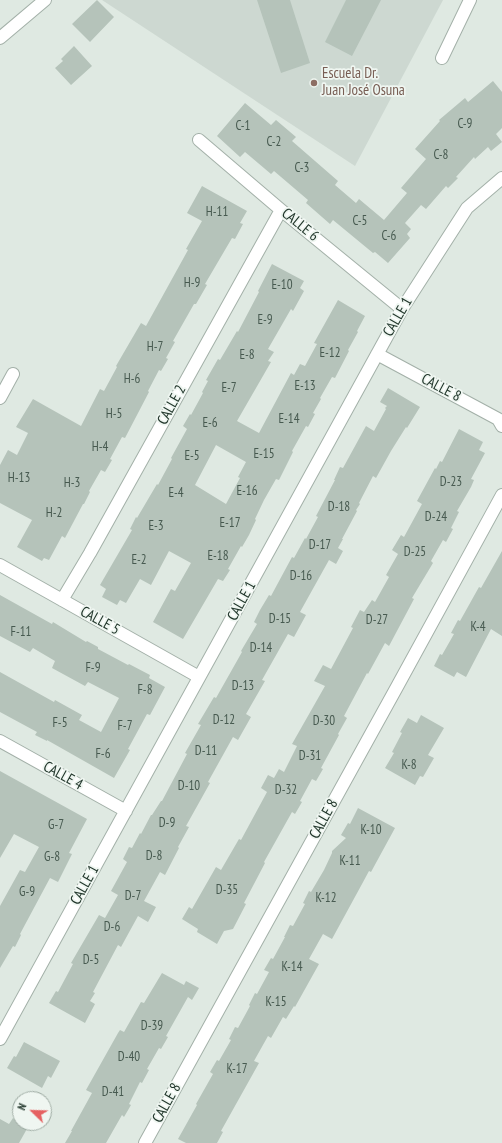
<!DOCTYPE html>
<meta charset="utf-8">
<style>
body{margin:0}
#map{position:relative;width:502px;height:1143px;overflow:hidden;background:#dfe9e2;font-family:"PT Sans Narrow",sans-serif}
canvas{display:block}
.north{position:absolute;left:12px;top:1091px;width:40px;height:40px;box-sizing:border-box;background:#eff6f1;border:1px solid #9daaa2;border-radius:50%;rotate:293deg;font-size:11px;font-weight:700;line-height:16px;text-align:center;color:#22372c}
.north::after{content:'';display:block;margin:auto;width:14px;height:18px;background:#e56161;clip-path:polygon(50% 0,100% 100%,50% 72%,0 100%)}
</style>
<div id="map">
<canvas width="502" height="1143"></canvas>
<div class="north">N</div>
</div>
<script>
const g = document.querySelector('canvas').getContext('2d');
g.lineJoin = 'round';
function fill(path, color) {
  g.fillStyle = color;
  g.fill(path, 'evenodd');
}
function shape(rows) {
  const path = new Path2D();
  for (const r of rows) {
    path.moveTo(r[0], r[1]);
    for (let i = 2; i < r.length; i += 2) path.lineTo(r[i], r[i + 1]);
  }
  return path;
}
function trace(path, color, width, dash) {
  g.strokeStyle = color;
  g.lineWidth = width;
  g.lineCap = dash ? 'butt' : 'round';
  g.setLineDash(dash || []);
  g.stroke(path);
}
function label(font, color, halo, rows, align = 'center') {
  g.font = font + ' "PT Sans Narrow",sans-serif';
  g.lineWidth = 3.5;
  g.setLineDash([]);
  g.textBaseline = 'middle';
  g.strokeStyle = halo;
  g.fillStyle = color;
  for (const [text, x, y, turn = 0] of rows) {
    g.save();
    g.translate(x, y);
    g.rotate((+turn || 0) * Math.PI / 180);
    g.textAlign = isNaN(turn) ? turn : align;
    if (halo) g.strokeText(text, 0, 0);
    g.fillText(text, 0, 0);
    g.restore();
  }
}
const built = shape([
 [102,0,443,0,355,166]
]);
const building = shape([
 [97,0,114,17,90,42,72,24],
 [257,0,290,0,310,63,281,73],
 [346,0,381,0,352,56,325,42],
 [74,46,92,66,71,85,55,68,63,61,61,59],
 [493,81,502,92,502,128,496,134,502,142,491,151,488,147,475,159,474,157,456,177,458,178,448,188,446,186,426,209,421,205,405,223,411,229,407,234,410,238,388,263,375,252,373,253,333,220,330,224,306,203,308,200,274,171,271,174,245,152,240,157,217,136,245,103,271,125,276,120,296,137,292,141,338,181,335,185,356,203,359,199,384,220,407,193,401,188,426,159,415,149,440,121,439,120,465,98,468,102],
 [202,186,247,211,240,223,243,224,235,239,232,238,205,284,207,285,196,304,194,304,173,341,175,342,166,358,168,359,161,371,159,370,148,391,149,392,125,438,122,437,110,459,112,460,105,472,101,470,89,491,90,492,84,504,83,504,65,538,62,536,49,560,44,558,42,561,17,547,32,520,0,503,0,465,8,450,17,455,28,433,16,427,33,399,81,426,100,389,104,391,117,367,116,366,141,323,146,326,188,250,186,249,202,221,187,213],
 [272,264,304,281,300,288,304,291,293,311,291,309,268,349,274,352,268,361,271,362,237,421,259,433,291,373,294,375,300,364,305,366,317,344,314,343,338,300,365,316,357,331,358,332,348,350,349,351,335,378,332,377,320,398,321,399,313,413,315,414,308,427,306,426,292,451,293,452,279,480,276,479,264,500,255,519,256,520,249,535,242,547,241,546,228,569,230,570,223,581,218,579,183,639,153,622,171,589,175,591,191,563,169,551,151,585,140,579,126,603,120,600,117,605,102,597,106,589,100,585,132,530,130,529,136,517,137,518,157,484,158,485,172,459,171,458,187,429,183,426,190,414,191,415,203,393,202,392,208,381,206,380,218,359,220,360,237,331,238,332,259,292,258,291],
 [216,445,246,462,238,477,240,478,226,504,195,485],
 [388,388,420,407,407,428,406,427,391,451,376,478,373,476,359,503,360,504,356,510,357,511,342,539,343,539,338,548,343,551,336,564,329,560,300,612,306,615,294,637,288,634,262,680,265,681,246,714,251,717,238,740,233,737,208,782,210,783,186,826,189,827,178,847,179,848,165,875,160,872,144,901,156,907,148,922,138,916,121,947,118,945,93,992,95,993,90,1001,95,1004,85,1023,49,1003,56,991,58,992,73,964,71,963,99,915,105,918,118,895,111,891,127,862,123,859,129,847,132,848,140,833,141,834,151,815,152,815,161,801,162,801,187,754,185,753,201,725,198,724,214,697,216,698,242,652,241,651,257,624,254,622,260,610,269,595,271,596,292,557,294,558,305,538,306,539,318,517,316,516,335,480,334,480,340,467,343,468,366,426,374,431,386,409,385,408,387,406,380,402],
 [459,429,483,442,479,450,485,453,471,479,474,480,471,487,457,511,459,512,451,528,453,529,446,542,443,540,431,561,433,563,412,598,414,599,389,646,385,643,368,674,367,673,344,716,347,718,338,734,339,735,321,768,323,769,316,781,312,779,300,801,302,802,295,814,292,812,264,862,265,863,244,903,246,904,233,929,224,931,217,944,197,932,198,929,182,919,189,907,192,909,216,867,221,870,239,839,241,840,267,792,261,788,268,775,274,778,279,769,284,772,297,746,292,744,325,686,314,681,323,665,331,669,353,628,351,627,360,610,364,612,372,600,375,602,389,577,386,575,398,554,392,550,401,535,404,537,422,504,417,501,435,468,436,469,440,461,442,462],
 [502,551,502,636,491,629,466,677,457,672,454,677,434,666,440,654,442,655,454,634,451,633,458,620,460,621,479,587,481,588],
 [0,595,52,624,53,622,86,642,87,641,98,647,98,649,128,665,129,664,150,675,149,678,165,687,150,715,147,714,128,749,130,750,114,778,47,740,47,741,35,735,37,732,0,712,0,672,54,702,55,700,82,715,79,720,101,732,119,698,88,682,85,686,52,668,55,661,33,648,30,652,0,636],
 [421,715,444,728,428,755,434,758,423,777,420,776,415,785,385,768,394,753,392,752,402,733,400,732,408,718,417,723],
 [0,771,87,819,69,853,72,854,58,882,50,878,20,934,21,935,15,947,13,946,0,968,0,906,20,870,25,872,39,847,14,834,0,858],
 [358,808,395,828,371,872,369,871,362,884,332,939,323,934,309,959,319,964,295,1007,294,1006,286,1019,283,1017,271,1038,268,1036,254,1061,259,1063,221,1131,223,1132,217,1143,186,1143,178,1139,197,1105,196,1104,213,1074,210,1072,217,1060,219,1061,231,1040,229,1039,235,1027,238,1028,250,1006,249,1005,255,993,257,994,269,972,264,970,271,958,273,959,285,937,284,937,290,925,293,926,305,904,303,903,309,891,311,892,324,870,332,853,332,851,346,838,341,835,348,823,350,824],
 [162,973,184,985,186,981,199,988,192,1000,188,997,166,1036,168,1037,161,1049,159,1048,147,1069,149,1070,142,1083,140,1082,129,1104,131,1105,124,1117,122,1115,106,1143,65,1143,72,1131,71,1131,92,1093,86,1090,118,1033,120,1030,124,1032,141,1002,144,1003],
 [24,1042,60,1061,51,1078,48,1076,42,1088,7,1068,14,1056,16,1057],
 [13,1118,28,1127,19,1143,0,1143,0,1119,9,1124]
]);
const street = shape([
 [0,38,45,0],
 [442,58,470,0],
 [199,140,281,210,402,309],
 [377,354,498,419,502,426],
 [0,398,13,374],
 [0,565,199,677],
 [62,600,90,553,281,210],
 [0,741,126,811],
 [0,1039,402,309,467,208,502,178],
 [145,1143,398,685,502,495]
]);
const markers = [
 [314,83,4,"#8d6e63"]
];
const numberNames = [
 ["C-9",465,124],
 ["C-1",243,126],
 ["C-2",274,142],
 ["C-8",441,155],
 ["C-3",302,168],
 ["H-11",217,212],
 ["C-5",360,221],
 ["C-6",389,236],
 ["H-9",192,283],
 ["E-10",282,285],
 ["E-9",265,320],
 ["H-7",155,347],
 ["E-12",330,353],
 ["E-8",247,355],
 ["H-6",132,379],
 ["E-13",305,386],
 ["E-7",229,388],
 ["H-5",114,414],
 ["E-14",289,419],
 ["E-6",210,423],
 ["H-4",100,447],
 ["E-15",264,454],
 ["E-5",192,456],
 ["H-13",19,478],
 ["D-23",451,482],
 ["H-3",72,483],
 ["E-16",247,491],
 ["E-4",176,493],
 ["D-18",339,507],
 ["H-2",54,513],
 ["D-24",436,517],
 ["E-17",230,523],
 ["E-3",156,526],
 ["D-17",320,545],
 ["D-25",415,552],
 ["E-18",218,556],
 ["E-2",139,560],
 ["D-16",301,576],
 ["D-15",280,619],
 ["D-27",377,620],
 ["K-4",478,627],
 ["F-11",21,632],
 ["D-14",261,648],
 ["F-9",93,668],
 ["D-13",243,686],
 ["F-8",145,690],
 ["D-12",224,720],
 ["D-30",324,721],
 ["F-5",60,723],
 ["F-7",125,726],
 ["D-11",206,751],
 ["F-6",103,754],
 ["D-31",310,756],
 ["K-8",409,765],
 ["D-10",189,786],
 ["D-32",286,790],
 ["D-9",167,823],
 ["G-7",56,825],
 ["K-10",371,830],
 ["D-8",154,856],
 ["G-8",52,857],
 ["K-11",350,861],
 ["D-35",227,890],
 ["G-9",27,892],
 ["D-7",133,896],
 ["K-12",326,898],
 ["D-6",112,927],
 ["D-5",91,960],
 ["K-14",292,967],
 ["K-15",276,1002],
 ["D-39",152,1026],
 ["D-40",129,1057],
 ["K-17",237,1069],
 ["D-41",113,1092]
];
const educationNames = [
 ["Escuela Dr.",322,74],
 ["Juan José Osuna",322,91]
];
const streetNames = [
 ["CALLE 6",300,225,39],
 ["CALLE 1",398,317,-60],
 ["CALLE 8",441,388,28],
 ["CALLE 2",172,405,-61],
 ["CALLE 1",242,601,-61],
 ["CALLE 5",100,621,29],
 ["CALLE 4",63,776,29],
 ["CALLE 8",324,819,-61],
 ["CALLE 1",85,885,-61],
 ["CALLE 8",167,1103,-61]
];
fill(built, '#cdd8d1');
fill(building, '#b5c3ba');
trace(street, '#a3b0a8', 14);
trace(street, '#fff', 12);
for (const [x, y, r, color] of markers) {
  const dot = new Path2D();
  dot.arc(x, y, r, 0, 2 * Math.PI);
  g.fillStyle = color;
  g.fill(dot);
  trace(dot, '#eff6f1', 1.5);
}
label('13px', '#475a50', null, numberNames);
label('15px', '#785e54', '#eff6f1', educationNames, 'left');
label('15px', '#22372c', '#eff6f1', streetNames);
</script>
